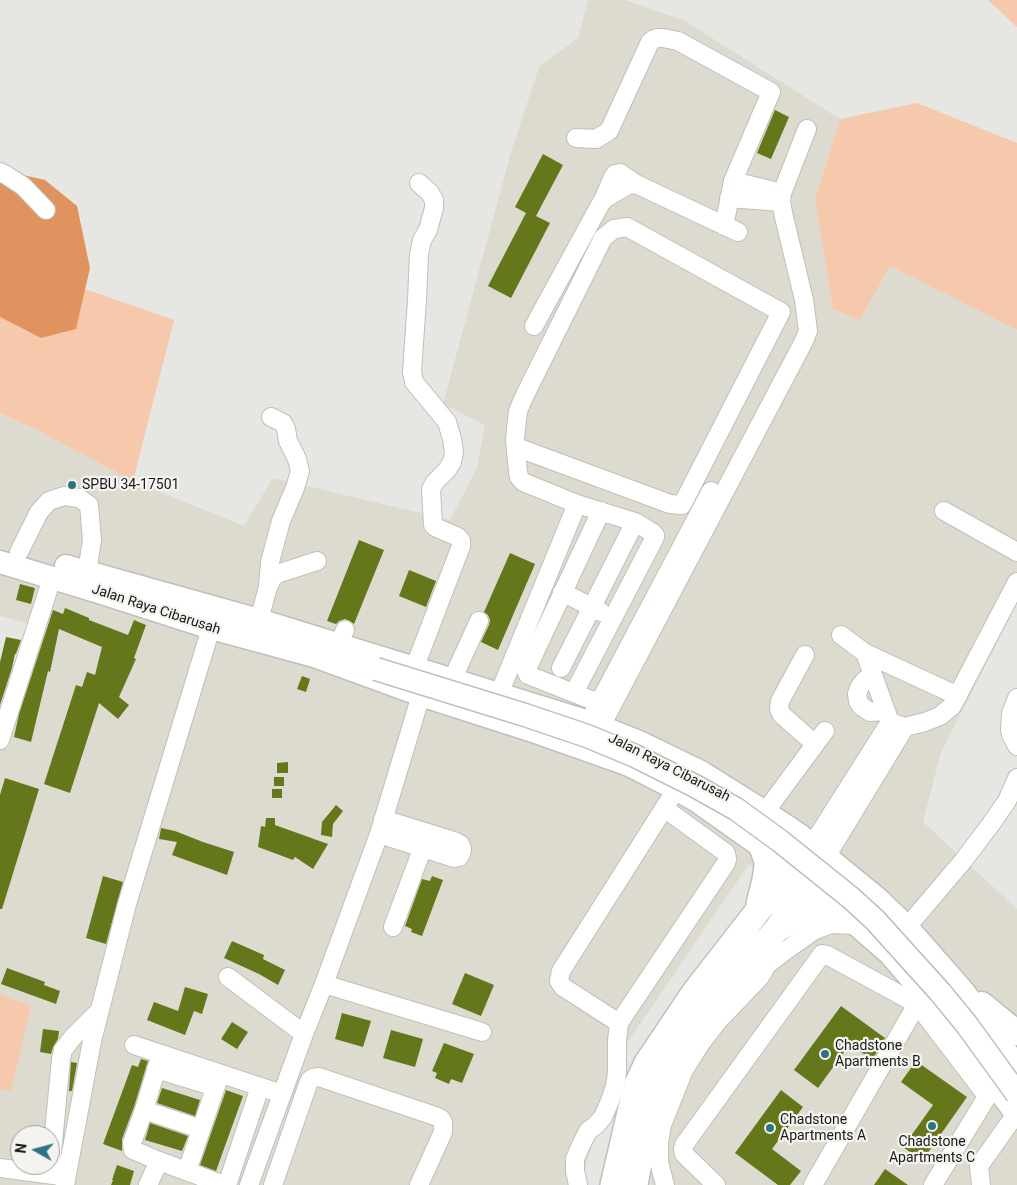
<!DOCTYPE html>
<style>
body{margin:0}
#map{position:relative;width:1017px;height:1185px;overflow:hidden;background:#e6e6e2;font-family:Roboto,sans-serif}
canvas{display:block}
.north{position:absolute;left:10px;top:1125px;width:50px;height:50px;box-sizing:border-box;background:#f4f3ef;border:1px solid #9c9c99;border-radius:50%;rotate:277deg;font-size:14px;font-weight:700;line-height:20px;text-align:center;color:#191917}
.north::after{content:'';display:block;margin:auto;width:18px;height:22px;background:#2d7480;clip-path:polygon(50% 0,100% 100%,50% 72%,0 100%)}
</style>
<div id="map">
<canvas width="1017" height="1185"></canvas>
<div class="north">N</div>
</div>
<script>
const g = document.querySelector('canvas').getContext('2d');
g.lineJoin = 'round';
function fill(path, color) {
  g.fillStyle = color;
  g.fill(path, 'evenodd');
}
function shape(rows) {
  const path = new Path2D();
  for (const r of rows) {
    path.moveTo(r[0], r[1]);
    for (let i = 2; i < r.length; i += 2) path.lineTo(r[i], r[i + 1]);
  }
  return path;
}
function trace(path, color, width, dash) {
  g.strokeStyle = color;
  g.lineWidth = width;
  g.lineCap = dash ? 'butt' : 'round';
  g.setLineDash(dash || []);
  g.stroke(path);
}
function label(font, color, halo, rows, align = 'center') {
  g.font = font + ' Roboto,sans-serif';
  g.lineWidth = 4.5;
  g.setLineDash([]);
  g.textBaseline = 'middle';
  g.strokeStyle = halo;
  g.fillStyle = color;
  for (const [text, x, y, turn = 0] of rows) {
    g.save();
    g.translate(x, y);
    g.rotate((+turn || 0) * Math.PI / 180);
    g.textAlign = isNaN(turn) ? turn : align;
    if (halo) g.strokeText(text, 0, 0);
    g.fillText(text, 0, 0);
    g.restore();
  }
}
const built = shape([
 [588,0,625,0,685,21,840,119,815,199,860,320,890,266,1017,330,1017,604,941,752,923,822,1017,909,1017,1185,651,1185,653,1148,682,1062,776,951,827,934,749,864,614,1062,581,1185,0,1185,0,749,8,727,33,625,0,616,0,413,35,429,133,481,244,526,273,478,450,520,477,468,485,425,443,404,511,152,539,67,578,38],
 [20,1135,50,1135,50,1165,20,1165]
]);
const green = shape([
 [988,0,1017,0,1017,27],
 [917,103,1017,143,1017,330,890,266,860,320,833,309,815,199,840,119],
 [85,289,174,320,133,481,35,429,0,413,0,317,41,338,75,329],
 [0,994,31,1006,11,1091,0,1089]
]);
const forest = shape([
 [0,170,45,180,77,206,90,268,76,329,41,338,0,317]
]);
const building = shape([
 [775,110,789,117,771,159,757,153],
 [543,154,563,165,536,216,550,223,511,298,488,286,526,213,515,207],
 [359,540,384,550,354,624,350,621,345,619,339,621,336,624,327,621],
 [510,553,535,564,498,650,481,642,489,625,490,620,488,615,484,612],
 [409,570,436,581,426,607,399,596],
 [20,584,35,588,31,604,16,600],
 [65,608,89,618,89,620,128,635,134,620,146,625,134,658,136,659,119,697,129,705,118,719,99,703,70,793,44,784,76,685,82,687,87,672,95,675,102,647,59,629,50,672,48,671,31,742,14,737,19,714,53,610,63,614],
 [6,637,21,640,16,654,15,654,12,668,0,705,0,662],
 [302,676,310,679,306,692,297,689],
 [288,762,288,773,277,773,277,763],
 [274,777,284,777,284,786,274,786],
 [5,778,39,789,2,909,0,909,0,795],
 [272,789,282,789,282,798,272,798],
 [336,805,343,811,333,824,332,837,321,835,322,822],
 [266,818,275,818,275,825,328,844,313,869,295,857,293,860,258,847,261,826,265,827],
 [161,828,175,831,203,842,234,852,227,875,172,855,177,842,159,839],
 [103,876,123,882,106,944,86,938],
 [432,876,443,880,422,936,411,932,412,929,405,926,422,879,430,881],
 [232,941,264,955,263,959,285,970,278,985,259,974,224,958],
 [7,968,45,982,44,985,60,991,56,1004,1,984],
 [465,973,494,985,481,1016,452,1004],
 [185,987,208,994,202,1014,194,1011,185,1035,147,1020,154,1002,178,1011],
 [841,1006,885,1038,872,1060,850,1044,818,1088,794,1070],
 [342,1013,371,1021,363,1047,335,1039],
 [232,1022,248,1032,237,1049,221,1039],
 [43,1029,59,1031,58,1039,53,1047,51,1054,40,1052],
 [391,1030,423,1039,415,1067,383,1058],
 [444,1043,474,1054,462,1083,451,1079,449,1084,435,1078,437,1073,432,1071],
 [141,1059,148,1061,134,1107,122,1139,122,1151,103,1144,132,1065,138,1067],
 [916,1061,967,1097,922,1161,903,1147,933,1105,901,1082],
 [71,1062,77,1063,72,1091,69,1091],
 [162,1088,200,1100,195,1116,157,1103],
 [226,1090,243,1096,216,1171,200,1165],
 [781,1090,803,1107,772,1149,801,1171,790,1185,778,1185,735,1153],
 [150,1123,188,1136,182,1151,145,1140],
 [117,1165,134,1171,130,1185,111,1185,113,1180,112,1180],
 [885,1169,908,1185,874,1185]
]);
const minor = shape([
 [576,138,596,139,609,131,650,42,654,39,657,38,663,38,678,41,771,92,733,181,724,226],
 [0,172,6,175,23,186,46,210],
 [733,181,782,193],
 [729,198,781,202],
 [603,200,613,177,615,174,620,173,636,184],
 [534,326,601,203,606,198,628,185,636,184,738,232],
 [516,447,670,504,682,505,781,312,627,227,614,229,603,238,524,397,518,411,516,429,515,440,518,472,519,477,523,482,577,504,635,522,653,533,655,535,655,537,574,693],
 [944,511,1017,552],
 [19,552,39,512,49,501,64,496,79,498,89,505,92,540,87,572],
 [268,587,272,579,277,574,317,561],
 [562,592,601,612],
 [259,620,268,587,270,562,281,521,295,488,300,471,297,459,288,441,286,429,283,423,271,417],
 [841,635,865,653,890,722,905,727,925,722,940,716,952,706,1017,582],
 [338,645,345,630],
 [865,653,958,696],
 [805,655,780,701,779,709,782,715,815,744],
 [561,668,635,522],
 [414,669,461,546,461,541,458,537,435,527,433,525,431,489,435,482,447,470,452,462,454,452,452,439,447,422,414,382,412,372,417,300,419,254,422,240,428,230,434,208,434,200,430,193,419,183],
 [873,676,865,680,860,686,857,694,858,701,861,706,870,712,886,711],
 [452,680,479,621],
 [499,694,577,504],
 [1017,698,1011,713,1010,729,1011,735,1017,746],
 [599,703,528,675,526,671,601,511],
 [589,722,711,491],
 [601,726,804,341,808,331,804,300,784,217,781,202,782,193,807,129],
 [0,740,52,578],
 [765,812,825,731],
 [379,834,454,858,459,857,461,854,462,849,460,844,454,841,383,819],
 [812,845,890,722],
 [826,857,905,727],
 [393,927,426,839],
 [907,927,963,861,991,824,1007,801,1017,778],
 [767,965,785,951,815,930,831,924,856,925],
 [228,977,304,1034],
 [324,984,482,1032],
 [619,1023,563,987,559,981,561,971,670,799],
 [134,1045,282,1094],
 [161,1054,144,1110,132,1143,133,1150,159,1161,224,1185],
 [156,1069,215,1087],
 [144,1110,201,1129],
 [0,1168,61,1176],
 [187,1171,220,1074],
 [50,1174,61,1059,63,1050,73,1037,99,1011],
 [65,1185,92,1041,127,904,211,628],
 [148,1185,159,1161],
 [227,1185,260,1087],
 [249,1185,304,1034,324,984,379,834,421,695],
 [273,1185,308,1084,310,1080,313,1078,319,1077,438,1117,441,1119,443,1122,443,1132,419,1185],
 [578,1185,575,1171,575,1159,580,1147,588,1131,596,1125,603,1117,610,1101,615,1086,617,1073,617,1041,619,1023,726,863,727,859,726,853,664,808],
 [665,1185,659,1162,659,1142,662,1125,684,1070,701,1043,717,1022,760,977,767,965,771,958,772,934],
 [716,1185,684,1154,683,1149,684,1145,822,954,827,955,917,1004,940,1019],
 [813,1185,917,1004,987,1096],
 [933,1185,993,1087],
 [981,1185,979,1166,1016,1114]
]);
const major = shape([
 [0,562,102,593,211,628,314,656,421,695,530,730,629,765,676,789,697,801,762,847,827,899,890,954,952,1026,1017,1115],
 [66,566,259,620,589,722,639,742,701,772,765,812,801,836,878,899,907,927,964,992,1017,1067],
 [982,1003,1010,1026,1017,1034]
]);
const highway = shape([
 [759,904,765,880,767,866,767,861,762,847],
 [779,928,809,912,839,910],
 [613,1185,631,1108,637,1084,647,1063,694,993,757,912,812,845],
 [635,1185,646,1124,658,1085,680,1042,697,1019,777,929,807,883,826,857]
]);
const majorBridge = shape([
 [376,669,525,715,587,736,633,755,695,786,736,809,780,841,851,898,875,920,940,992,967,1025,1017,1094]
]);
const markers = [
 [72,485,5,"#2d7480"],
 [825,1054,5,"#2d7480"],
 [932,1126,5,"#2d7480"],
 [770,1128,5,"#2d7480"]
];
const poiNames = [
 ["SPBU 34-17501",82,485],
 ["Chadstone",835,1046],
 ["Apartments B",835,1062],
 ["Chadstone",780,1120],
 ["Apartments A",780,1136],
 ["Chadstone",932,1142,"center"],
 ["Apartments C",932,1158,"center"]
];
const streetNames = [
 ["Jalan Raya Cibarusah",156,610,18],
 ["Jalan Raya Cibarusah",669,768,27]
];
fill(built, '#dddbd0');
fill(green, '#f7c9ac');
fill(forest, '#e0925f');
fill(building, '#65771b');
trace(minor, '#bfbfbb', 20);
trace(major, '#bfbfbb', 25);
trace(highway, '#bfbfbb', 28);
trace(minor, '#fff', 18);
trace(major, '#fff', 22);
trace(highway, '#fff', 25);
trace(majorBridge, '#bfbfbb', 25, []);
trace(majorBridge, '#fff', 22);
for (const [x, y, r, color] of markers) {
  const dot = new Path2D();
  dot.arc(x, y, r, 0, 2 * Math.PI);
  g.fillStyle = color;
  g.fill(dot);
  trace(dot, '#f4f3ef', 2);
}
label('14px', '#191917', '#f4f3ef', poiNames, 'left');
label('14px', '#191917', '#f4f3ef', streetNames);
</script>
